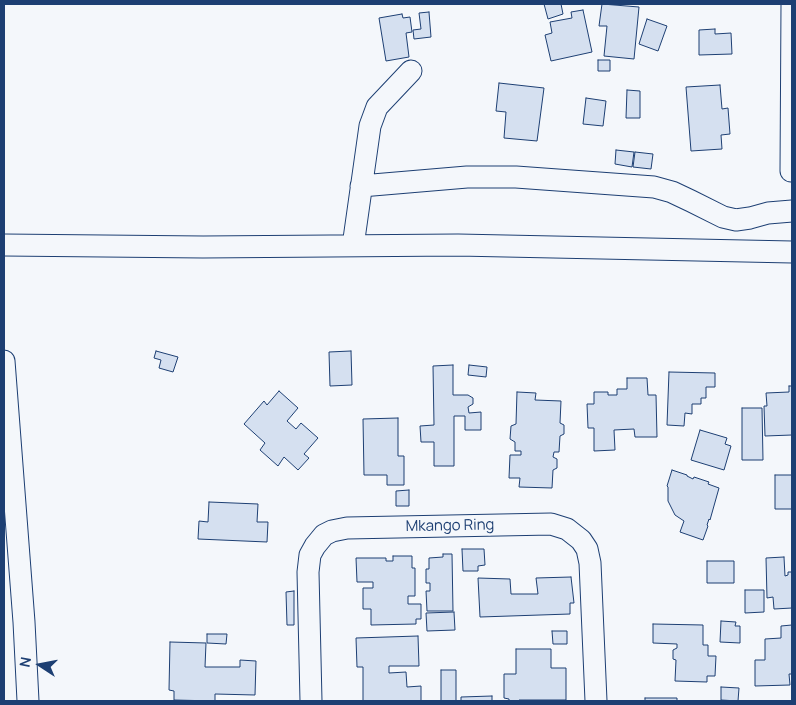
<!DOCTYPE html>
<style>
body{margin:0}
#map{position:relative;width:796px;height:705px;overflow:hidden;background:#f4f7fb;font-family:Manrope,sans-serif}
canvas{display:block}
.frame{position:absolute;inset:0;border:5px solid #1d3f73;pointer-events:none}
.north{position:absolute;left:15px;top:640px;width:50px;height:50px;-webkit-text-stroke:4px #f4f7fb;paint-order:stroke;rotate:281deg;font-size:14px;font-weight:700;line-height:20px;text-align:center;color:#1d3f73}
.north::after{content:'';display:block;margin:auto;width:18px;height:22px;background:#1d3f73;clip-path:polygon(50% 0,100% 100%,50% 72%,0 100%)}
</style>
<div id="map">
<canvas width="796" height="705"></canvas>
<div class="frame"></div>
<div class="north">N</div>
</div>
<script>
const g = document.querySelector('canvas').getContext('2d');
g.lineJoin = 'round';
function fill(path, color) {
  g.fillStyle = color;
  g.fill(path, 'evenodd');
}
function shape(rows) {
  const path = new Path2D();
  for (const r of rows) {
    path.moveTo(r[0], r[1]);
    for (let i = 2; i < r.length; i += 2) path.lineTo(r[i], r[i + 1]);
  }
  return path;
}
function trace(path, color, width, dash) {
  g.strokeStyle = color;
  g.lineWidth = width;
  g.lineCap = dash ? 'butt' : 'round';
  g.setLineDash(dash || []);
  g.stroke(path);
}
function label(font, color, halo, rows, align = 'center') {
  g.font = font + ' Manrope,sans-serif';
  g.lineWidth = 4;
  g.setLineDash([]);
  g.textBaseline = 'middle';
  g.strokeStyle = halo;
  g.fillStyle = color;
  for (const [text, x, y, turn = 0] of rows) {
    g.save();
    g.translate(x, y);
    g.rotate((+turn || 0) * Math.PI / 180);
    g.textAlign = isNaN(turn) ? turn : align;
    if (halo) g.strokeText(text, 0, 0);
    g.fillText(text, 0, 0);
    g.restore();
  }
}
const building = shape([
 [544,4,561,4,563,14,548,19,544,4],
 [602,4,639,7,634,59,604,56,607,26,599,26,602,4],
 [583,10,592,52,551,61,545,35,552,33,550,22,572,18,571,12,583,10],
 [429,12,431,37,414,39,413,30,421,29,419,13,429,12],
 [402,14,403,18,410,17,412,32,406,33,409,57,386,61,379,18,402,14],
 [647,19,667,26,658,51,639,44,647,19],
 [715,29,715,34,731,33,732,54,699,55,699,30,715,29],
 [598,60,610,60,610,71,598,71,598,60],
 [499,83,544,88,537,141,504,138,506,112,496,111,499,83],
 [720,85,722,109,728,108,730,134,721,135,722,149,691,151,686,87,720,85],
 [627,90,640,91,640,118,626,118,627,90],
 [586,98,606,101,603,126,583,124,586,98],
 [616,150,634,152,632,167,615,164,616,150],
 [635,152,653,154,651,169,633,167,635,152],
 [156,351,178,357,173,372,159,368,161,360,154,358,156,351],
 [351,351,352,385,330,386,329,352,351,351],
 [453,365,453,395,468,395,473,398,473,404,468,407,469,413,481,412,481,430,465,430,465,416,454,416,454,466,434,466,434,442,421,442,420,426,434,425,433,366,453,365],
 [469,365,487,367,486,377,468,375,469,365],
 [669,372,715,373,715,387,706,387,706,398,701,398,701,404,692,404,692,414,685,413,684,426,667,425,669,372],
 [627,378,647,378,648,395,656,395,657,437,635,437,634,429,614,430,615,450,594,451,594,428,588,428,587,404,594,404,594,392,608,392,608,395,617,395,617,389,627,389,627,378],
 [789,386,792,386,792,435,765,436,764,406,767,406,766,393,789,392,789,386],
 [279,391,298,408,287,421,296,429,301,423,318,438,304,454,309,458,298,470,284,457,278,466,260,450,265,443,244,424,264,401,267,405,279,391],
 [517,392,536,393,535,400,561,401,560,423,564,425,564,434,560,436,559,452,554,452,553,457,557,459,557,468,553,470,552,488,519,487,520,478,509,478,510,455,521,455,521,451,515,451,515,442,510,439,511,426,516,424,517,392],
 [742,408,762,408,763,460,742,460,742,408],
 [398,418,398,456,404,456,404,485,387,485,387,475,364,475,363,419,398,418],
 [700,430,727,438,725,444,731,446,724,470,691,460,700,430],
 [672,470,687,475,687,476,693,479,694,477,709,482,708,484,719,488,710,520,709,519,707,525,708,526,703,540,680,532,684,521,675,515,668,501,668,487,667,486,672,470],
 [775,475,792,475,792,509,775,509,775,475],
 [409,490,409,506,396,506,396,491,409,490],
 [209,502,258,504,257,522,268,522,267,542,198,539,199,521,208,522,209,502],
 [462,549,484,549,485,565,478,566,478,571,463,571,462,549],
 [443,554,452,554,453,611,427,611,426,591,430,591,430,583,426,583,426,569,429,569,429,558,443,557,443,554],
 [393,556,412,556,412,568,415,568,415,596,408,596,408,604,421,604,421,619,416,619,416,624,371,625,371,609,363,609,363,588,373,588,373,582,357,582,356,558,386,558,386,561,393,561,393,556],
 [784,557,785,576,788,575,788,572,792,572,792,608,774,609,773,597,767,598,766,558,784,557],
 [707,561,734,561,734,583,707,583,707,561],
 [571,577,574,603,570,603,570,614,480,617,478,578,510,579,511,594,538,594,536,578,571,577],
 [745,590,764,590,764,612,745,613,745,590],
 [294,591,294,625,287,625,286,592,294,591],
 [454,612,455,630,427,631,426,613,454,612],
 [721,621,736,622,735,626,740,626,740,643,720,642,721,621],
 [653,624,703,625,703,645,708,645,708,656,716,656,715,676,707,676,707,682,675,681,676,660,673,659,673,650,677,648,677,644,653,643,653,624],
 [792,625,792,674,789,674,790,685,755,686,755,660,765,660,765,639,781,638,781,626,792,625],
 [552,631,567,631,567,644,553,644,552,631],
 [207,634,227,634,226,644,207,643,207,634],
 [418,636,419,666,389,666,389,673,406,672,407,687,421,686,421,701,363,701,363,667,357,667,356,638,418,636],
 [170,642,206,643,205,667,240,667,240,660,256,661,255,695,215,694,215,701,174,700,174,691,169,690,170,642],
 [516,649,551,649,551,668,566,668,566,700,519,700,519,701,509,701,509,699,504,698,504,674,516,674,516,649],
 [441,670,456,670,456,701,441,701,441,670],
 [721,687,739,688,738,701,721,700,721,687],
 [492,696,492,701,461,701,461,697,492,696],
 [645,698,677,698,677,701,645,701,645,698]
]);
const minor = shape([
 [791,171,792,4],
 [361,186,467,177,516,177,654,187,672,192,691,201,723,217,736,220,750,218,768,213,792,211],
 [4,245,203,247,458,245,792,252],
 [353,246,370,126,377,107,411,71],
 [4,361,24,622,28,701],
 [311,701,308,572,310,555,315,546,324,535,332,531,347,528,551,524,567,529,581,540,587,549,590,563,596,701]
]);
const streetNames = [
 ["Mkango Ring",450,526,-1]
];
fill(building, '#d5e0f0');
trace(building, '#1d3f73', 1);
trace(minor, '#1d3f73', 23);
trace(minor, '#f4f7fb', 21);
label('15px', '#1d3f73', '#f4f7fb', streetNames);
</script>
